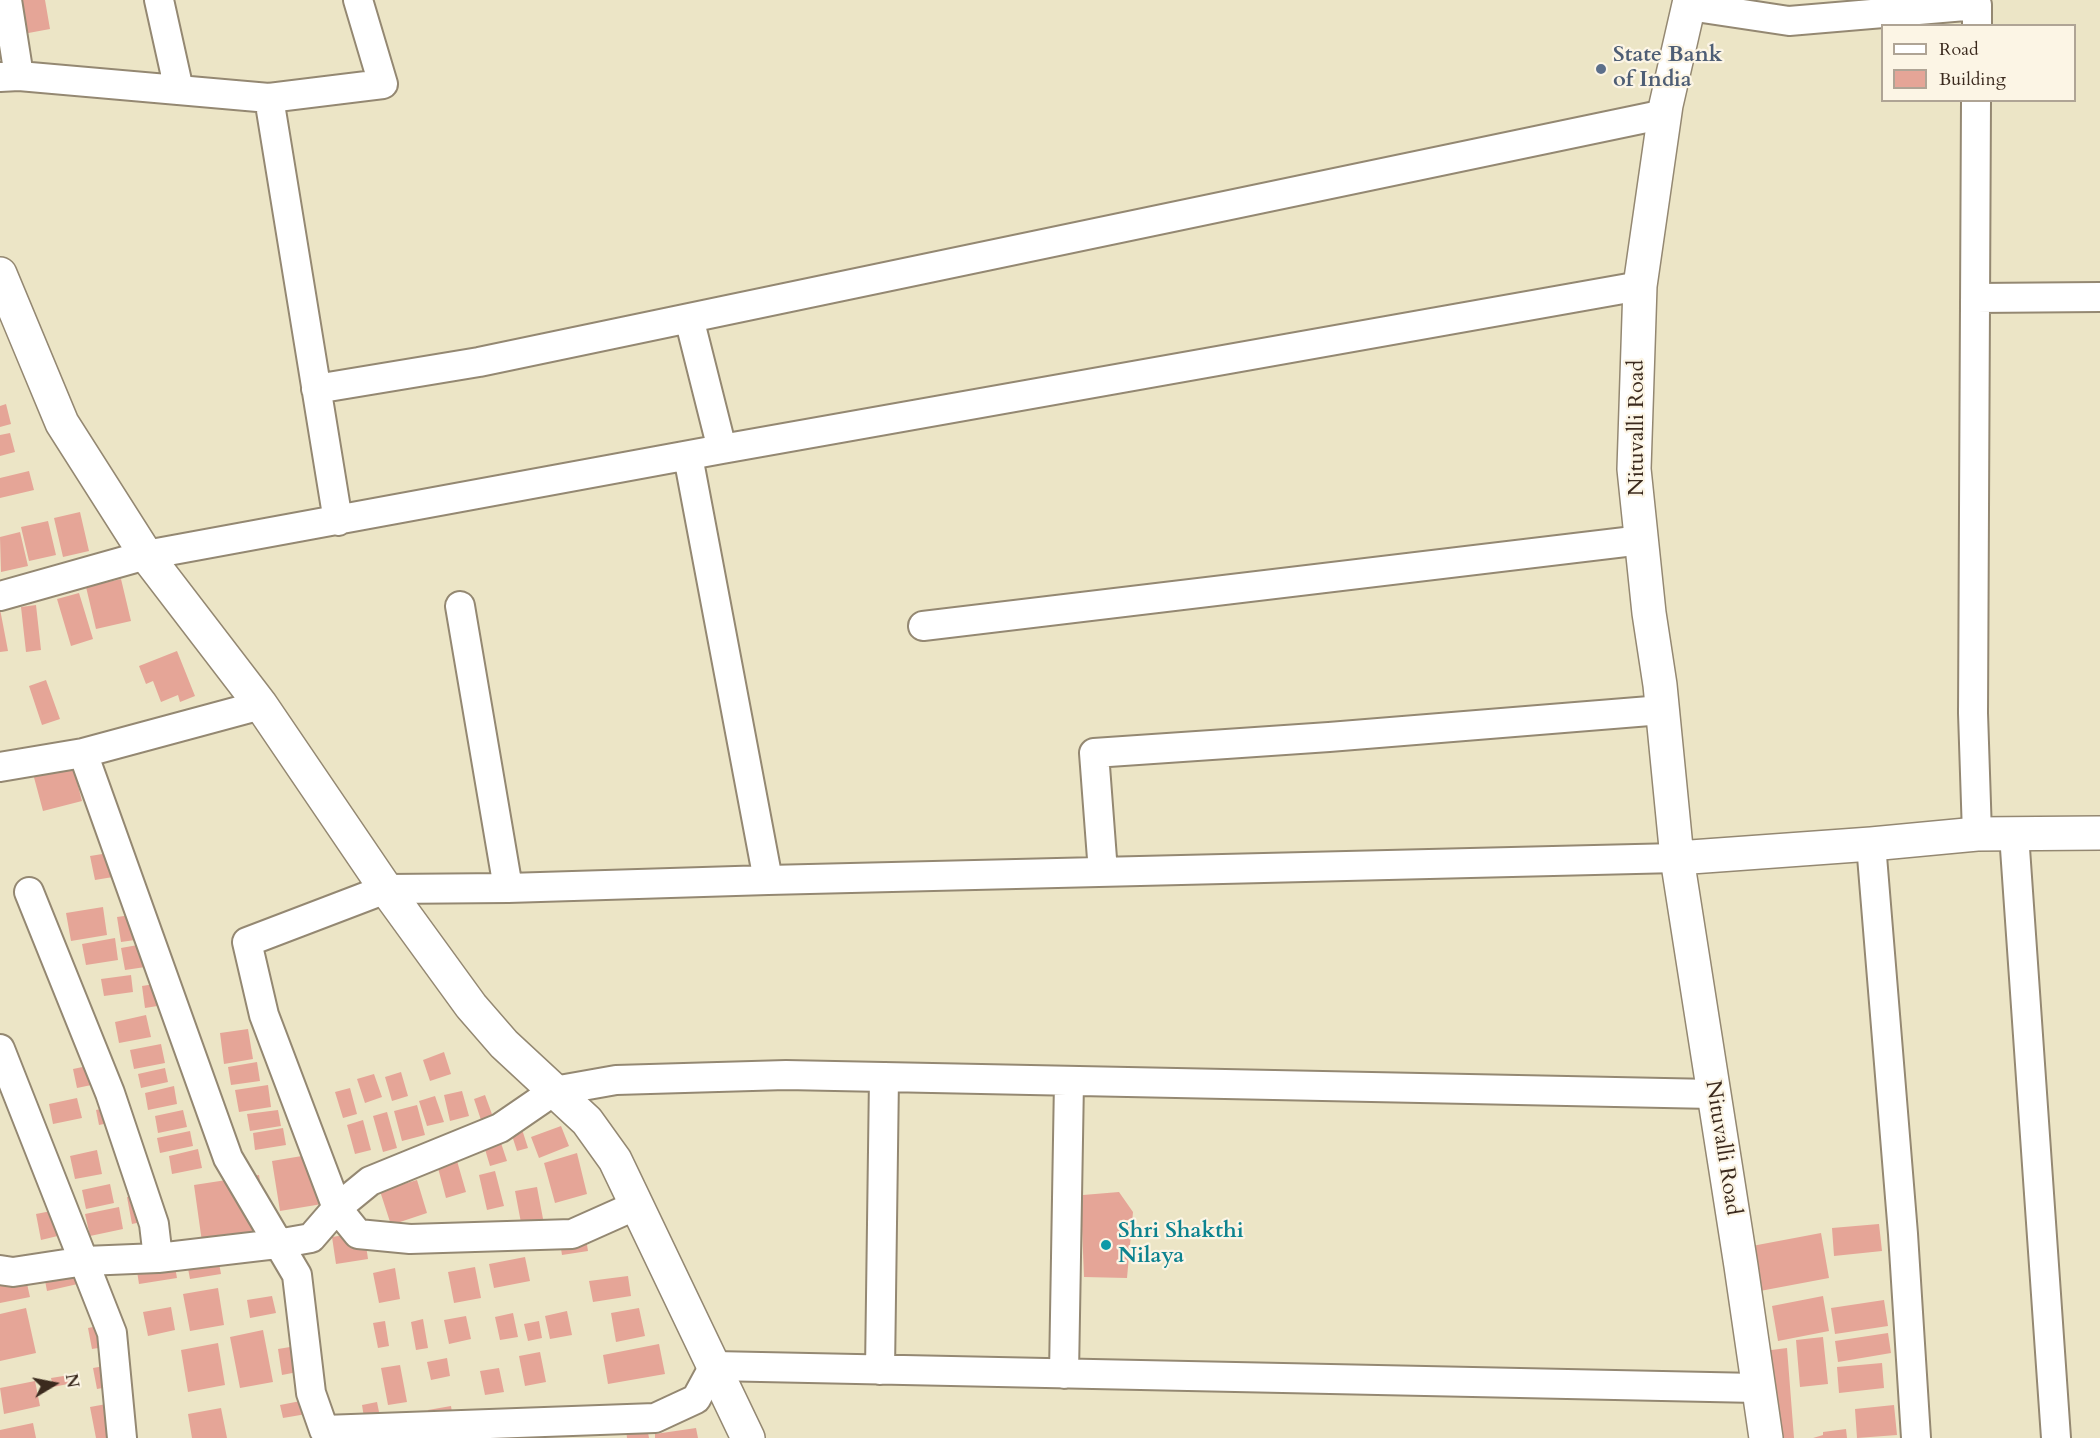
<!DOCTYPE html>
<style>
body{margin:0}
#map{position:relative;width:2100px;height:1438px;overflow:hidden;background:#ece5c6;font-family:Cardo,serif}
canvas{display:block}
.legend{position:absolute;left:1881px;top:24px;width:195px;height:78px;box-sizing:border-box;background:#fcf5e5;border:2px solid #afa495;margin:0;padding:8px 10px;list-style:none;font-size:18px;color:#3b2a1e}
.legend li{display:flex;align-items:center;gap:12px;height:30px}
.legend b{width:30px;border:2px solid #afa495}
.north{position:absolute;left:24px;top:1354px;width:60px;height:60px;-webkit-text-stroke:4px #fcf5e5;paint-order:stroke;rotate:80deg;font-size:16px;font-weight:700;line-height:24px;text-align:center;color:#3b2a1e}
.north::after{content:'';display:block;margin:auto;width:21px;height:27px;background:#3b2a1e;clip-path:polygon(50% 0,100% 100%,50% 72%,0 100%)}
</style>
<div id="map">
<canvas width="2100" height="1438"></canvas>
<ul class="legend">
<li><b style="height:8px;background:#fff"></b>Road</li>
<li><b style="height:16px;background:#e5a597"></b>Building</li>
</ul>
<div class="north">N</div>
</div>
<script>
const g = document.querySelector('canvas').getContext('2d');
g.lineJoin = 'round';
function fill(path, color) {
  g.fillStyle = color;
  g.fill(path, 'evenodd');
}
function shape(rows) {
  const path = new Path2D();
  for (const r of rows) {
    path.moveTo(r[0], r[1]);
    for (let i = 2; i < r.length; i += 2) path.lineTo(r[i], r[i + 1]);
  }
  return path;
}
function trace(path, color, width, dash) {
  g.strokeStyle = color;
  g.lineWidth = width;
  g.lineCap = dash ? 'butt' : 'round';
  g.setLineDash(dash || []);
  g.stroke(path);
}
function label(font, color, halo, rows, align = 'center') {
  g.font = font + ' Cardo,serif';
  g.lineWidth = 4.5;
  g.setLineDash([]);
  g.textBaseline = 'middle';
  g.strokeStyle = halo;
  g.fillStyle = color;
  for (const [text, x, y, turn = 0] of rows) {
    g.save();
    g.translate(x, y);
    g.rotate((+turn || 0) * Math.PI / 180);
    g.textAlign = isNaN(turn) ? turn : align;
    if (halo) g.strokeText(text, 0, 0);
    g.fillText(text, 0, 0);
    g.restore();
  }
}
const building = shape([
 [16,0,45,0,50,29,23,34],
 [6,404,11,424,0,427,0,406],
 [10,433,15,452,0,456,0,435],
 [29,471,34,490,0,498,0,478],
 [80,512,89,551,63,557,54,518],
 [48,521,56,555,29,561,21,527],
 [20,532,28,566,1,572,0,537],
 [121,579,131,621,96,629,86,587],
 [79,593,93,639,71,646,57,599],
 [36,605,41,650,26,652,21,607],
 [0,609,8,651,0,652],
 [177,651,195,696,180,702,178,695,161,702,153,681,146,684,139,666],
 [46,680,60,719,42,725,29,686],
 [67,744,82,801,43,811,28,755],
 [127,850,131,874,95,880,90,856],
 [103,907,107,935,71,941,66,913],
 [145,913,149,938,121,942,117,917],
 [115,938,118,960,86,965,82,944],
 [149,943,152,966,125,970,121,948],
 [131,975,133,992,104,996,101,979],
 [173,981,176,1003,145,1008,142,986],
 [146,1015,151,1037,119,1043,115,1022],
 [248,1029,253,1059,224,1064,220,1033],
 [161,1044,165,1063,134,1069,130,1050],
 [444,1052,451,1074,430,1081,423,1060],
 [257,1062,260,1081,231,1085,228,1067],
 [97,1064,101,1083,77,1088,73,1069],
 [165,1068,168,1082,141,1088,138,1074],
 [401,1072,408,1096,392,1101,385,1077],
 [374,1074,382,1097,365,1103,357,1079],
 [268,1085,271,1107,239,1112,235,1090],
 [174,1086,177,1104,148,1110,145,1093],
 [350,1088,357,1114,343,1118,335,1092],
 [462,1091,469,1116,450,1121,444,1095],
 [485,1095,493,1117,481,1120,474,1099],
 [435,1096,444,1122,427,1126,419,1101],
 [77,1098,82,1118,53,1124,49,1104],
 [120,1105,123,1120,99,1125,96,1110],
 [417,1105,425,1135,402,1141,394,1111],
 [183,1110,187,1127,158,1133,155,1116],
 [278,1110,281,1126,250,1131,247,1114],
 [387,1112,397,1148,383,1152,373,1116],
 [518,1117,528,1148,517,1151,507,1120],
 [363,1120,371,1150,355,1154,347,1125],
 [561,1126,569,1146,539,1158,531,1137],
 [283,1128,286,1145,255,1150,253,1133],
 [190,1131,193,1146,160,1153,157,1138],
 [497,1131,507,1161,490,1166,481,1136],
 [453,1147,466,1192,446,1198,434,1153],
 [198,1149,202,1168,172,1174,169,1156],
 [97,1150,102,1174,75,1179,70,1156],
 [577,1153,587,1194,555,1203,544,1163],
 [314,1154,322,1204,280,1211,272,1161],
 [495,1171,504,1206,487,1210,479,1175],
 [259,1175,268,1231,202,1242,194,1185],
 [417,1180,427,1213,391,1225,380,1191],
 [110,1184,114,1203,86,1209,82,1190],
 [537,1187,544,1224,522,1228,515,1191],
 [154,1192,160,1218,132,1224,127,1197],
 [1119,1192,1133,1212,1127,1278,1084,1277,1081,1202,1083,1195],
 [119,1207,123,1229,90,1236,85,1214],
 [61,1209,66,1234,41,1240,36,1214],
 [583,1220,588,1251,562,1255,557,1224],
 [1879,1224,1882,1251,1834,1256,1832,1228],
 [364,1232,368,1259,336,1264,332,1237],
 [1821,1233,1829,1278,1760,1291,1752,1246],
 [171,1245,177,1278,139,1284,134,1252],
 [75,1252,82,1283,47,1291,41,1259],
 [217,1252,221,1274,190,1279,186,1258],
 [21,1257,30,1297,0,1303,0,1261],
 [525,1257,530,1281,494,1288,489,1264],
 [475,1267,481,1298,454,1303,448,1272],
 [395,1268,400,1299,379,1303,373,1273],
 [628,1276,631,1296,593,1302,589,1281],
 [218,1288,224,1325,190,1331,183,1294],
 [272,1296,276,1313,250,1318,247,1300],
 [1823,1296,1829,1331,1778,1341,1772,1306],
 [1884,1300,1888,1326,1835,1334,1831,1308],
 [171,1307,175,1330,148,1336,143,1312],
 [26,1308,36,1353,0,1361,0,1314],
 [639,1308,645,1336,616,1342,611,1313],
 [567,1311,572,1335,550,1339,545,1316],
 [513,1313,518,1337,500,1340,495,1317],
 [466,1316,471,1339,449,1344,444,1320],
 [423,1319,428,1348,416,1350,411,1322],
 [385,1321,389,1346,378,1348,373,1323],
 [539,1321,542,1338,528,1341,524,1324],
 [118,1322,122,1344,92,1349,88,1328],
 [263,1330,273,1382,240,1388,230,1337],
 [1888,1333,1891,1353,1838,1362,1835,1341],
 [1823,1337,1828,1384,1800,1387,1796,1340],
 [218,1343,225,1385,188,1392,181,1350],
 [308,1344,313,1369,282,1375,278,1349],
 [659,1344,665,1374,608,1384,603,1355],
 [1787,1348,1794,1438,1768,1438,1756,1352],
 [540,1352,546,1382,525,1386,519,1356],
 [447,1358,450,1376,431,1380,427,1362],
 [121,1363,124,1384,97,1389,93,1368],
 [1882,1363,1884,1388,1839,1393,1837,1367],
 [400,1365,407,1402,388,1405,381,1368],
 [499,1368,504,1392,485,1395,480,1371],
 [76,1374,78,1382,53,1387,51,1378],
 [35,1381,40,1406,4,1414,0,1388],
 [316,1398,318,1412,283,1418,280,1405],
 [123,1401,130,1438,96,1438,90,1407],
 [377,1402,381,1422,365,1424,362,1405],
 [1894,1405,1897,1435,1857,1438,1855,1409],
 [451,1406,454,1425,431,1429,428,1410],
 [221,1408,227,1438,192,1438,188,1414],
 [644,1410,649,1438,627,1438,624,1413],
 [33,1423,36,1438,0,1438,0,1430],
 [696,1428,698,1438,655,1438,655,1434],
 [1846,1429,1847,1438,1813,1438,1823,1435,1823,1432]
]);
const minor = shape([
 [7,0,19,76],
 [159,0,179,90],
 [1689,6,1789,21,1977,5,1977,26],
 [0,77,19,76,269,98,383,84,358,0],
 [269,98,338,521],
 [1976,100,1973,713,1977,834],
 [1976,298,2100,297],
 [689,318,722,449],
 [316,389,479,362,1665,114],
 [688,456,768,880],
 [0,596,146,555,722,449,1640,286],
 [460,606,508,888],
 [923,626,1642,540],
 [83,753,228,1158,297,1275,311,1393,324,1430,655,1418,696,1399,714,1366,1757,1388],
 [0,767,83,753,261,705],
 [2014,834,2056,1438],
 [1871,844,1903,1234,1916,1438],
 [1103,872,1094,753,1329,737,1662,710],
 [29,892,110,1093,154,1224,158,1258],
 [0,1049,112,1333,122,1438],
 [637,1205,572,1234,410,1239,358,1234,337,1208,264,1015,247,942,386,889,508,888,768,880,1677,858],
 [0,1270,13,1272,85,1261,158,1258,277,1244,311,1238,337,1208,370,1181,500,1128,554,1091,616,1080,786,1075,1713,1094],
 [880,1370,884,1077],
 [1064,1374,1069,1081]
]);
const tertiary = shape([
 [1690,0,1666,105,1640,286,1634,469,1649,613,1660,685,1677,858,1741,1266,1766,1438],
 [0,274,62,423,146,555,261,705,386,889,471,1006,504,1044,587,1121,615,1160,748,1438],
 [1677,858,1871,844,1977,834,2100,833]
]);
const markers = [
 [1601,69,6,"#5c6f8a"],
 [1106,1245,6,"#0f9aa8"]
];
const serviceNames = [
 ["State Bank",1613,56],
 ["of India",1613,81]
];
const streetNames = [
 ["Nituvalli Road",1638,428,-90],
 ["Nituvalli Road",1722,1148,81]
];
const cultureNames = [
 ["Shri Shakthi",1118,1232],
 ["Nilaya",1118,1257]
];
fill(building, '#e5a597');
trace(minor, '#948872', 32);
trace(tertiary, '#948872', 36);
trace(minor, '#fff', 28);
trace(tertiary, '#fff', 33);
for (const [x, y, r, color] of markers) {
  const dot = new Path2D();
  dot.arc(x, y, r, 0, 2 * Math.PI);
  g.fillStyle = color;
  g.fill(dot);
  trace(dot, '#fcf5e5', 2);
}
label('bold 22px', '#4e5e75', '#fcf5e5', serviceNames, 'left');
label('22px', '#3b2a1e', '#fcf5e5', streetNames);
label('bold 22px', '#0d838f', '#fcf5e5', cultureNames, 'left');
</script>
